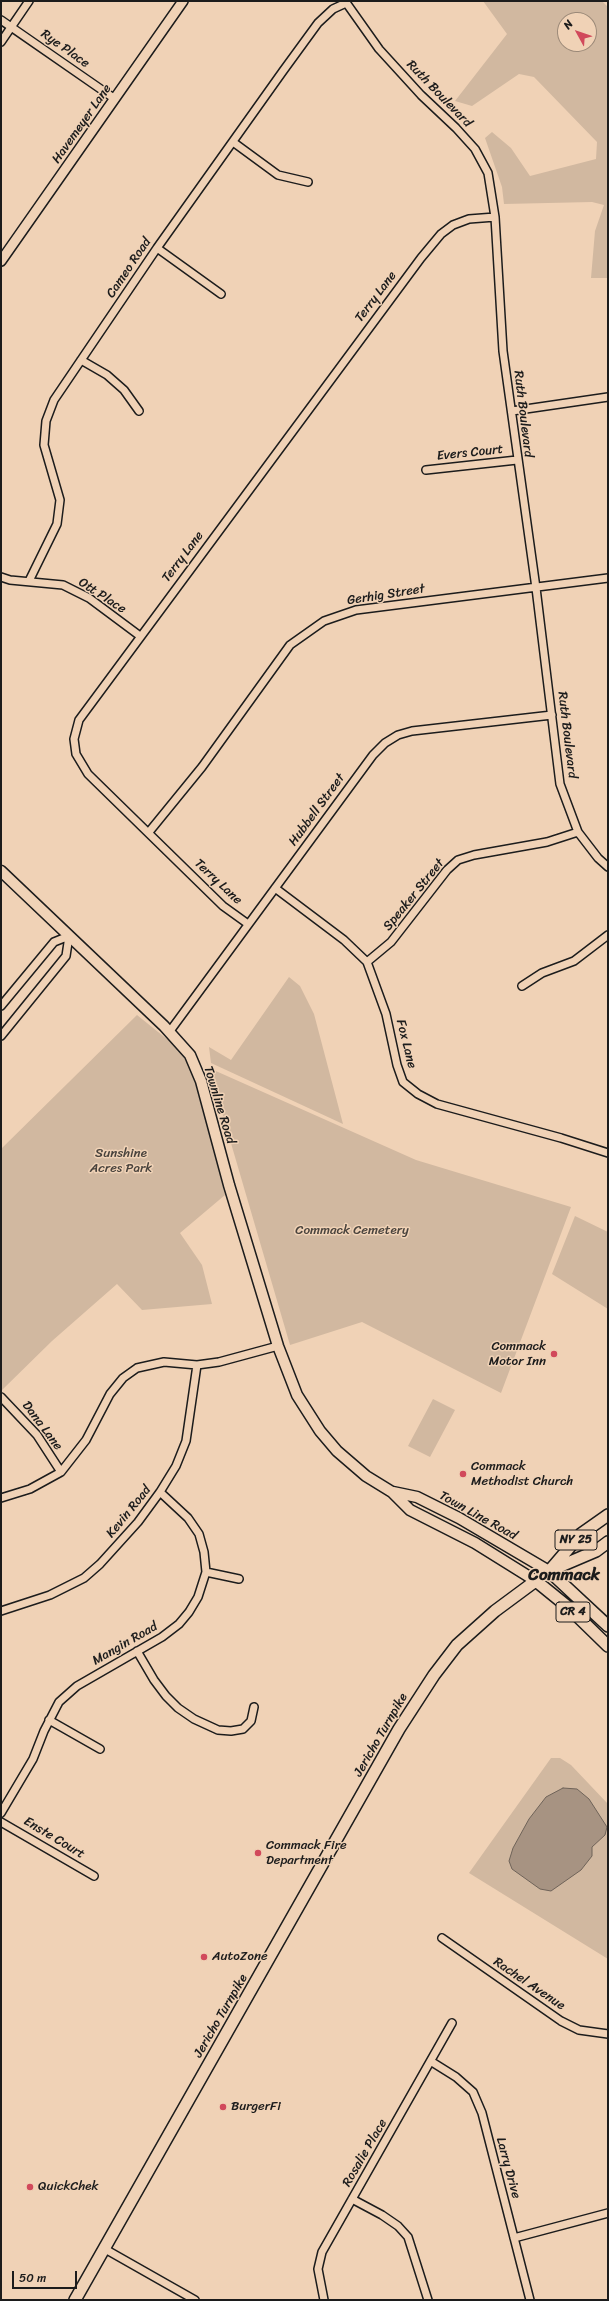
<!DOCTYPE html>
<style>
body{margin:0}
#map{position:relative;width:609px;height:2301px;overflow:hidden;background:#f0d2b6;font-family:Sriracha,sans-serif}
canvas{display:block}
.frame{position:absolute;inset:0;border:2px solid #1c1c1c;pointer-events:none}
.north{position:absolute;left:557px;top:12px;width:40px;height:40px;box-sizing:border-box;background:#f0d2b6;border:1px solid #9b8978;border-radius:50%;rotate:310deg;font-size:11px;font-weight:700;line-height:16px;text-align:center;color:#1c1c1c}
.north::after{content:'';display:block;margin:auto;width:14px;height:18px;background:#d1495b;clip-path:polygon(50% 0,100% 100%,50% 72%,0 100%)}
.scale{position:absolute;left:12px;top:2271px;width:65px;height:18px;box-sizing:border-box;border:2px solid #1c1c1c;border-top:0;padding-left:5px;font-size:12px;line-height:14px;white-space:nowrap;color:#1c1c1c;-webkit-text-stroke:3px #f0d2b6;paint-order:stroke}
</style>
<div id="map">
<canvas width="609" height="2301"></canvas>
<div class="frame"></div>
<div class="north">N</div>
<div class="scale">50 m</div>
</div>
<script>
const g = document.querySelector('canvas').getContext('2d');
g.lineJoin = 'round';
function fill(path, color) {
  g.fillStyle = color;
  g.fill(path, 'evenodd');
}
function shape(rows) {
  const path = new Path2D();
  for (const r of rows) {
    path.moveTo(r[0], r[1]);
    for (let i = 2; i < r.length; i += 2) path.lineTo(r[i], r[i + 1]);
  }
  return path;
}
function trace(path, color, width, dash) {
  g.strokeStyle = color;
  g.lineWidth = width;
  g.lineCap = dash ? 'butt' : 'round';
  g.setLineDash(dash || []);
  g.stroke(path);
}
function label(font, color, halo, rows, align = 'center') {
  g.font = font + ' Sriracha,sans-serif';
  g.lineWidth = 3;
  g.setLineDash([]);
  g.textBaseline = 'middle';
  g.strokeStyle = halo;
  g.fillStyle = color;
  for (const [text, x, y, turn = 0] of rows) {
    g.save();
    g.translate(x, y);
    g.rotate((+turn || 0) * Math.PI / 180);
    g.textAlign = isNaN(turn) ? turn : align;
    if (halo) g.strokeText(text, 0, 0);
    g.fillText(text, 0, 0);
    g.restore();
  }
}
const green = shape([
 [483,1,602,1,608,7,608,278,591,278,595,231,604,205,592,202,504,204,502,187,485,138,492,132,511,148,530,176,596,159,597,142,534,77,519,74,472,106,455,101,507,34],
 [565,20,589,20,589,44,565,44],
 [289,977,300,986,314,1014,343,1124,211,1063,209,1047,231,1060],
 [137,1015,173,1044,185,1059,193,1076,209,1132,225,1195,180,1233,202,1265,212,1304,142,1310,117,1284,52,1341,1,1391,1,1149],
 [209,1068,416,1160,571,1207,501,1393,362,1322,290,1345],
 [575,1216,608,1232,608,1309,552,1274],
 [433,1399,455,1410,430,1457,408,1446],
 [551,1758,560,1758,571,1765,608,1804,608,1959,469,1873]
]);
const water = shape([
 [563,1788,577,1789,589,1799,607,1827,605,1835,592,1847,592,1856,581,1870,551,1891,540,1889,512,1869,509,1861,513,1848,529,1819,546,1797,563,1788]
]);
const minor = shape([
 [345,1,379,49,421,95,456,128,475,149,488,173,495,217,503,351,536,588,560,784,578,832,598,858,608,867],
 [1,20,115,99],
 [1,42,29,1],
 [233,142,278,175,308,182],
 [157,248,221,294],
 [81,360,107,375,124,390,139,411],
 [512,411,608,397],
 [426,470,517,460],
 [1,577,10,580,63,585,89,598,140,636],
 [29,581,57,524,60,500,44,445,46,421,54,400,157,248,283,71,318,23,333,9,346,3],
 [149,832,202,767,290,645,324,621,356,610,608,578],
 [275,888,344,940,367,962,386,1014,397,1065,403,1082,418,1094,437,1104,561,1138,608,1153],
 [248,924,223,906,88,774,76,754,74,739,79,720,421,258,441,234,453,225,469,219,495,217],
 [367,962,391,942,447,870,458,860,474,855,547,842,578,832],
 [522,986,542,973,574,961,608,935],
 [1,1006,54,942,69,936],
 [170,1031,373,755,385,743,398,735,412,731,552,715],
 [1,1036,66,956,69,936],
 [1,1397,37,1435,61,1472],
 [1,1498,30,1489,61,1472,86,1440,110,1394,123,1378,137,1368,164,1362,197,1365,219,1362,278,1346],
 [206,1572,239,1579],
 [1,1611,50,1595,84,1578,100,1564,138,1522,160,1492,176,1466,186,1441,197,1365],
 [137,1651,154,1680,166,1696,178,1708,194,1719,218,1730,231,1731,243,1729,251,1721,254,1707],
 [49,1720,100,1749],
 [1,1813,33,1759,44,1731,59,1702,77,1686,162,1637,179,1624,189,1612,198,1597,206,1572,204,1552,199,1534,188,1518,160,1492],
 [1,1822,94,1876],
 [442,1938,561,2021,579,2030,608,2034],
 [432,2062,456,2077,473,2092,482,2113,530,2300],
 [352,2199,382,2215,398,2226,408,2237,428,2300],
 [514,2238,608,2213],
 [105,2249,195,2300],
 [324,2300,318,2269,322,2252,452,2023]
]);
const tertiary = shape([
 [1,261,183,1]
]);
const secondary = shape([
 [1,871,164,1026,190,1055,201,1081,229,1185,278,1346,297,1395,320,1431,337,1451,366,1476,392,1492,410,1510,475,1543,536,1581],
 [393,1492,417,1497,459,1518,549,1571]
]);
const primary = shape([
 [551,1569,581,1534,608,1515],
 [549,1571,608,1626],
 [536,1581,568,1607,608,1646],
 [75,2300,399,1729,434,1675,457,1645,495,1611,549,1571,596,1551,608,1542]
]);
const markers = [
 [554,1354,4,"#d1495b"],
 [463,1474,4,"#d1495b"],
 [258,1853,4,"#d1495b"],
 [204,1957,4,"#d1495b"],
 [223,2107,4,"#d1495b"],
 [30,2187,4,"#d1495b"]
];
const shields = [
 [576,1540,42],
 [573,1612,34]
];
const shieldNames = [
 ["NY 25",576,1540],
 ["CR 4",573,1612]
];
const streetNames = [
 ["Rye Place",65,49,35],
 ["Ruth Boulevard",439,94,46],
 ["Havemeyer Lane",82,124,-55],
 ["Cameo Road",129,268,-56],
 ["Terry Lane",376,297,-53],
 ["Ruth Boulevard",523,414,83],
 ["Evers Court",470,453,-6],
 ["Terry Lane",183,557,-53],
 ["Gerhig Street",386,595,-9],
 ["Ott Place",102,596,33],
 ["Ruth Boulevard",567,735,83],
 ["Hubbell Street",317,810,-54],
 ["Terry Lane",218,882,43],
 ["Speaker Street",414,895,-51],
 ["Fox Lane",406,1044,76],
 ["Townline Road",219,1105,73],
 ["Dana Lane",42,1426,53],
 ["Kevin Road",129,1512,-51],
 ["Town Line Road",478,1516,29],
 ["Mangin Road",125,1644,-30],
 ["Jericho Turnpike",381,1735,-60],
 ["Enste Court",54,1838,31],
 ["Rachel Avenue",529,1984,34],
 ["Jericho Turnpike",221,2016,-60],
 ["Rosalie Place",365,2153,-60],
 ["Larry Drive",508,2168,75]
];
const parkNames = [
 ["Sunshine",121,1154],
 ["Acres Park",121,1169],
 ["Commack Cemetery",352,1231]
];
const poiNames = [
 ["Commack",546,1347,"right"],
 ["Motor Inn",546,1362,"right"],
 ["Commack",471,1467],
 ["Methodist Church",471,1482],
 ["Commack Fire",266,1846],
 ["Department",266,1861],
 ["AutoZone",212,1957],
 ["BurgerFi",231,2107],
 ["QuickChek",38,2187]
];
const districtNames = [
 ["Commack",564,1576]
];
fill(green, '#d1b8a0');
fill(water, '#a79382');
trace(water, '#6f6359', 1);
trace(minor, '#1c1c1c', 10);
trace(tertiary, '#1c1c1c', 12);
trace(secondary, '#1c1c1c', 13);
trace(primary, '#1c1c1c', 14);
trace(minor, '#f0d2b6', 7);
trace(tertiary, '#f0d2b6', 9);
trace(secondary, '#f0d2b6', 10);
trace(primary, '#f0d2b6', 11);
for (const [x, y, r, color] of markers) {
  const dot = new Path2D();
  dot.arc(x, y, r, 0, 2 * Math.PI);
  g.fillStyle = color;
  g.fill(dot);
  trace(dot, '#f0d2b6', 1.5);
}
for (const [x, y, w] of shields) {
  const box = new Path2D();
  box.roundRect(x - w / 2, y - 10, w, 20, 3);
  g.fillStyle = '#f0d2b6';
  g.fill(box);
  trace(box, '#1c1c1c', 1);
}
label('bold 12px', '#1c1c1c', null, shieldNames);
label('13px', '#1c1c1c', '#f0d2b6', streetNames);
label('13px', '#49433d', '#f0d2b6', parkNames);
label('13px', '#1c1c1c', '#f0d2b6', poiNames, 'left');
label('bold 17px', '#1c1c1c', '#f0d2b6', districtNames);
</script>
